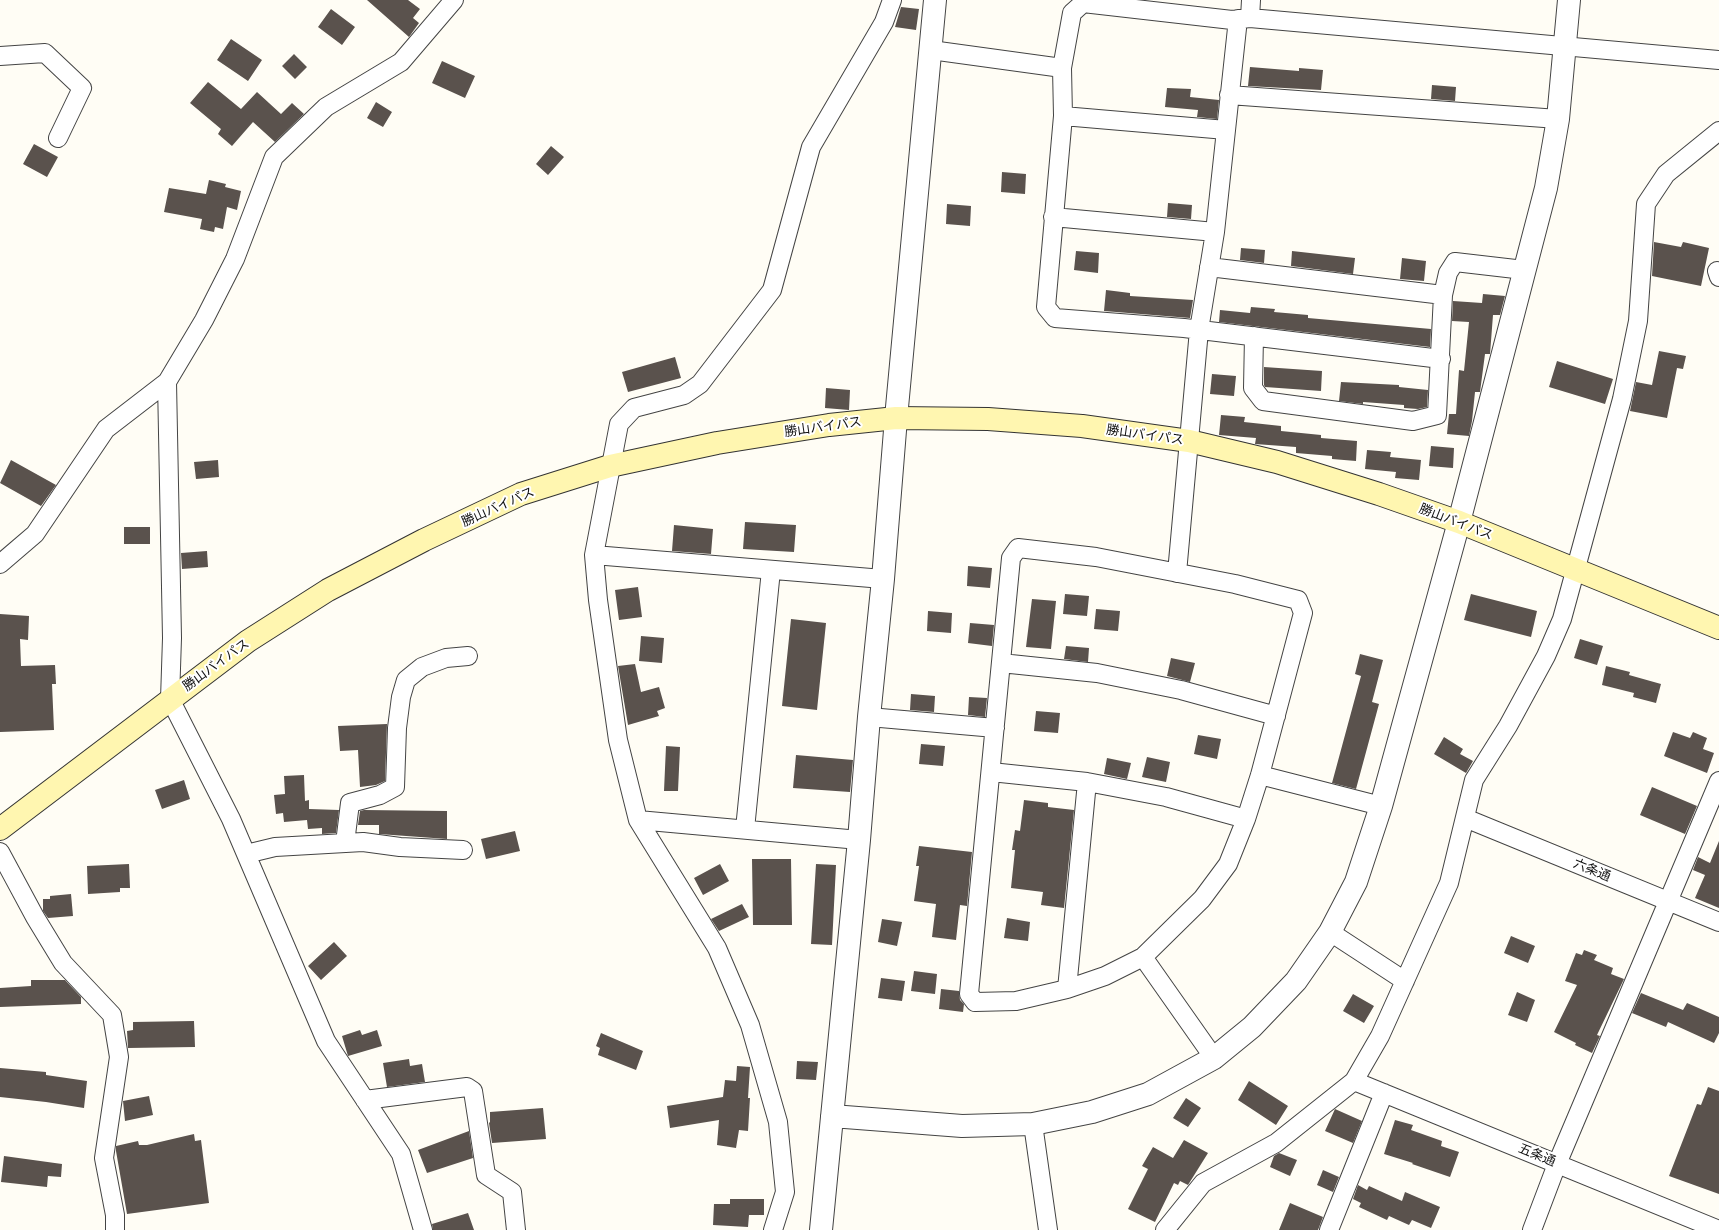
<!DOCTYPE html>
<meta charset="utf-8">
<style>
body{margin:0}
canvas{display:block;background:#fffdf5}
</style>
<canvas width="1719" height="1230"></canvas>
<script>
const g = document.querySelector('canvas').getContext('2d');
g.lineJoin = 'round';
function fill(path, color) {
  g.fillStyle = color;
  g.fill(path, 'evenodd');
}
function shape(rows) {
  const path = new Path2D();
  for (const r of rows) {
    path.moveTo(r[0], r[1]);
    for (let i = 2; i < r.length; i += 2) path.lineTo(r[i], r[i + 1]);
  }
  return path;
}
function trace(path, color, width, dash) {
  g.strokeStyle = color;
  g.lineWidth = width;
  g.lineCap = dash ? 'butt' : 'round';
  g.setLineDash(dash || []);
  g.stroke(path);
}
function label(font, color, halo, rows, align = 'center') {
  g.font = font + ' "Crimson Pro","Noto Sans JP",serif';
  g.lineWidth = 4;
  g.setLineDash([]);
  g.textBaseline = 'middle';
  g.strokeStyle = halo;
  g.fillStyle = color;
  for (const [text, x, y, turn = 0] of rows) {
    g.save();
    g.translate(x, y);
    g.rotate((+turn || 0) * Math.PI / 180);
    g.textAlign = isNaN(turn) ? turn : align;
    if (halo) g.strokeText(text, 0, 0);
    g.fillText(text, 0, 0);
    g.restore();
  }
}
const building = shape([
 [367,0,408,0,420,9,413,18,419,23,409,37],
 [901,7,919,9,916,30,895,27],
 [331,9,355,27,342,45,318,27],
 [231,39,262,60,248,81,217,60],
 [294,54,307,67,295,79,282,66],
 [442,61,475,76,465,98,432,83],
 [1250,67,1299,71,1299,68,1323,70,1321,90,1248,86],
 [208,82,241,109,257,92,281,114,292,103,304,114,275,142,253,122,232,146,218,134,221,129,190,103],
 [1432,85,1456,87,1455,101,1431,99],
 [1167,88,1191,89,1190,97,1219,100,1217,119,1197,117,1198,110,1165,107],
 [376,102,392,112,383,127,367,118],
 [34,144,58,157,47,177,23,164],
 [551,146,564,157,548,175,536,164],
 [1002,172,1026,174,1025,194,1001,192],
 [209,180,226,184,225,187,241,191,237,210,227,207,223,229,215,227,214,232,200,229,202,219,164,212,169,188,206,194],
 [1168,203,1192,205,1191,219,1167,217],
 [947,204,971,206,970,226,946,224],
 [1654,242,1681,247,1683,242,1709,248,1701,286,1652,276],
 [1241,248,1265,250,1264,263,1240,260],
 [1076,251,1099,253,1098,273,1074,270],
 [1292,251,1355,258,1353,274,1291,266],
 [1402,258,1426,261,1424,281,1400,279],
 [1106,290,1130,293,1130,296,1193,300,1190,318,1104,311],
 [1483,294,1505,296,1500,315,1493,315,1490,354,1485,354,1480,392,1475,392,1472,421,1469,436,1447,434,1449,414,1456,414,1459,370,1464,371,1469,322,1452,321,1453,301,1482,303],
 [1251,307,1275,309,1274,312,1308,315,1308,318,1431,329,1430,347,1219,322,1220,310,1250,313],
 [1659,351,1686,356,1683,369,1677,368,1667,418,1630,411,1636,382,1652,385],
 [675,357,681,378,628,392,622,372],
 [1557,361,1613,379,1605,404,1549,387],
 [1264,367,1322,371,1321,391,1265,387,1264,385],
 [1212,374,1236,376,1234,396,1210,394],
 [1341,382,1399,385,1399,387,1428,390,1427,407,1418,409,1404,408,1404,405,1363,402,1363,404,1339,401],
 [826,388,850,390,849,410,825,408],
 [1221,415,1245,417,1244,422,1281,426,1281,431,1321,435,1321,438,1357,441,1356,461,1332,459,1332,456,1296,453,1296,447,1255,444,1256,438,1219,435],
 [1431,446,1454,448,1453,468,1429,466],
 [1367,450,1391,452,1390,457,1421,460,1419,480,1395,478,1396,472,1365,469],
 [11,460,56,485,41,506,0,483],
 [218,460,219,477,196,479,194,462],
 [745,522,796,525,794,552,743,549],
 [674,525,713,529,711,554,672,551],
 [124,527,150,527,150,544,124,544],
 [207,551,208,567,182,569,181,553],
 [968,566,992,568,990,588,967,586],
 [638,587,642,617,619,620,615,590],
 [1065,594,1089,596,1087,616,1063,614],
 [1471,594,1537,611,1531,637,1464,620],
 [1032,599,1056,601,1051,649,1026,647],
 [1096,609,1120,611,1118,631,1094,629],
 [928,611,952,613,951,633,927,631],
 [0,614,29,616,28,640,20,639,21,666,55,665,56,684,52,684,54,730,0,732],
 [791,619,826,623,817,710,782,706],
 [970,623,994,625,992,646,968,643],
 [641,636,664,638,662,663,639,661],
 [1580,639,1603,646,1597,665,1574,658],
 [1066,646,1089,648,1088,662,1064,659],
 [1360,654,1383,660,1372,702,1379,704,1356,789,1332,783,1361,676,1355,674],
 [1171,658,1195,663,1190,682,1167,676],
 [635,664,641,692,659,687,665,708,657,711,659,716,628,725,618,666],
 [1606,666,1630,672,1629,675,1661,684,1656,703,1633,697,1634,693,1602,685],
 [911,694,935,696,934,712,910,710],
 [969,697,987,698,985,717,968,715],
 [1036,711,1060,713,1058,733,1034,731],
 [387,724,385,781,376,785,360,787,358,750,340,751,338,726],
 [1673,732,1690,738,1693,732,1707,738,1703,749,1714,753,1707,773,1664,756],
 [1198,735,1221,739,1217,759,1194,754],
 [1444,737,1463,749,1460,754,1473,761,1466,773,1434,754],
 [921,744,945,746,943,766,919,764],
 [666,746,680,747,678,791,664,791],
 [796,755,853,760,850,792,793,788],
 [1147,757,1170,762,1166,782,1142,777],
 [1107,758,1131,763,1127,779,1104,774],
 [304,775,305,801,309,800,309,809,339,810,336,833,322,834,322,828,308,829,307,820,284,822,283,813,276,814,274,795,285,794,284,776],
 [184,780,190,799,162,809,155,790],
 [1652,787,1697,806,1685,834,1640,815],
 [1024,800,1048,803,1048,807,1074,810,1064,908,1041,905,1043,892,1011,888,1015,850,1012,850,1015,830,1020,831],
 [364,810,447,811,447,839,379,834,379,825,358,825,360,811],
 [515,831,520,851,486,859,481,839],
 [1719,841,1719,908,1695,898,1705,875,1693,870,1698,857,1710,863],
 [919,846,972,852,967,906,960,905,956,940,932,937,936,904,914,901,919,866,916,866],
 [752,859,791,859,792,925,753,925],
 [129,864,130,888,120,888,120,892,88,894,87,866],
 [720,864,729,881,703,895,694,878],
 [816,864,836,865,832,945,811,944],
 [71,894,73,916,48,918,43,911,43,899,50,899,50,896],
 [742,904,749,917,719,931,711,919],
 [1007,918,1030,922,1028,941,1004,938],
 [882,919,902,922,897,946,878,942],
 [1511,936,1535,946,1528,963,1504,953],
 [334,942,347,956,321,980,308,966],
 [1584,950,1597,955,1594,960,1613,968,1611,974,1624,979,1597,1035,1600,1036,1592,1053,1575,1045,1576,1043,1554,1032,1577,985,1565,981,1576,953,1582,955],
 [914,971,937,974,935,994,911,991],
 [881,978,905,981,902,1001,878,998],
 [31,980,65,980,81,997,81,1004,0,1007,0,988,31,986],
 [941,989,959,991,960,1000,964,1004,963,1012,939,1009],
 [1517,992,1535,1000,1527,1022,1508,1015],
 [1641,993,1683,1010,1687,1003,1719,1017,1719,1033,1714,1043,1668,1022,1666,1027,1632,1013],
 [1353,994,1374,1006,1364,1023,1343,1011],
 [194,1021,195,1047,128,1048,127,1031,133,1030,133,1022],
 [360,1030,362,1035,377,1030,382,1046,348,1056,342,1036],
 [601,1033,643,1051,636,1070,598,1055,600,1048,596,1046],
 [409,1059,410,1066,422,1064,425,1082,387,1087,383,1063],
 [797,1061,818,1062,816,1080,796,1079],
 [737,1066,750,1067,748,1098,750,1098,748,1131,739,1130,736,1148,717,1145,719,1120,670,1128,667,1106,723,1097,725,1080,736,1081],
 [0,1068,46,1072,46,1075,87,1081,84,1108,46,1102,0,1097],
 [1249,1081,1288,1106,1276,1125,1238,1100],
 [1708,1087,1719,1091,1719,1194,1669,1176,1697,1104,1701,1105],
 [149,1096,153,1115,125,1121,123,1101],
 [1186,1098,1201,1108,1188,1127,1173,1118],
 [543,1108,546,1139,492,1143,489,1123,490,1122,490,1112],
 [1335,1109,1362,1121,1353,1143,1325,1131],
 [1395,1120,1413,1125,1411,1130,1442,1141,1441,1146,1459,1152,1450,1177,1412,1164,1413,1163,1384,1154],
 [469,1131,473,1158,427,1173,418,1150],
 [194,1134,195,1141,201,1140,209,1203,127,1214,116,1151,116,1146,138,1141,139,1145,147,1145],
 [1184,1140,1208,1153,1188,1185,1180,1181,1178,1185,1174,1183,1155,1222,1128,1209,1148,1169,1142,1166,1153,1147,1173,1158],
 [1279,1153,1297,1160,1290,1176,1270,1167,1274,1156],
 [4,1156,62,1164,61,1177,48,1176,47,1187,1,1182],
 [1323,1170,1339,1177,1333,1192,1317,1185],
 [1358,1185,1367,1190,1369,1186,1402,1201,1405,1192,1440,1207,1431,1228,1412,1220,1409,1225,1389,1216,1387,1220,1359,1207,1361,1203,1353,1199],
 [730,1199,764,1199,764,1215,749,1215,748,1227,713,1225,714,1204,730,1204],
 [1290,1203,1323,1217,1318,1230,1279,1230],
 [468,1213,474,1230,433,1230,432,1224]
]);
const minor = shape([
 [1250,18,1251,0],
 [931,50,1062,68],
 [0,56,45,53,82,88,58,138],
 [1229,95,1558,119],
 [1063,116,1226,130],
 [1053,217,1215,232],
 [1209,267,1443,295],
 [1717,271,1719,277],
 [1254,336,1253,388,1263,401,1413,421,1437,415,1443,295,1448,273,1455,262,1524,270],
 [1441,359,1184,328,1055,318,1046,307,1063,116,1062,68,1072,13,1083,3,1232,20,1250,18,1719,60],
 [1018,548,1096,557,1235,584,1298,600,1303,613,1260,775,1246,819,1228,864,1202,899,1143,957,1105,976,1067,989,1016,1001,975,1002,969,994,1011,558,1018,548],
 [594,555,883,579],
 [0,564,35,534,106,429,167,382],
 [1177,573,1199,330,1215,232,1238,19],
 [1001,663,1097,673,1181,690,1276,716],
 [869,717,995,728],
 [991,772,1087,782,1166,797,1246,819],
 [1260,775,1381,806],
 [1465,818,1719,922],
 [638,820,859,840],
 [745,829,771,570],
 [345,843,350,803,380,795,395,787,397,728,401,697,406,680,422,667,446,658,468,656],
 [0,852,35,917,63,963,112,1015,119,1057,104,1158,115,1215,115,1230],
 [246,854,275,847,363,842,400,847,463,850],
 [1330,932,1405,981],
 [1143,957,1214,1058],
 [1067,989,1087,782],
 [1354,1081,1719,1230],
 [365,1100,467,1087,473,1091,486,1175,512,1192,516,1230],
 [1033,1124,1048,1230],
 [423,1230,401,1154,326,1041,231,819,170,699,172,638,167,382,204,320,235,259,274,157,326,107,401,62,454,0],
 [773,1230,785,1192,778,1122,750,1025,717,948,638,820,618,740,598,600,594,555,619,424,634,408,684,395,700,384,772,290,811,147,884,22,892,0],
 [1165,1230,1203,1183,1276,1143,1354,1081,1380,1036,1449,883,1474,780,1508,726,1546,656,1562,619,1622,399,1638,321,1646,204,1666,174,1719,131],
 [1329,1230,1384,1093],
 [1532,1230,1557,1164,1719,781]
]);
const tertiary = shape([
 [832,1116,962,1126,1033,1124,1092,1112,1148,1094,1214,1058,1252,1027,1296,981,1330,932,1356,882,1381,806,1459,522,1546,188,1558,119,1569,0],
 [821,1230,859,840,869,717,883,579,896,418,935,0]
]);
const secondary = shape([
 [0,829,248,641,328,590,424,540,521,494,610,466,717,443,829,425,896,418,988,419,1082,426,1189,441,1277,462,1379,494,1459,522,1719,628]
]);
const streetNames = [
 ["勝山バイパス",823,427,-8],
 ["勝山バイパス",1145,435,8],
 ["勝山バイパス",498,507,-24],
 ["勝山バイパス",1456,522,21],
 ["勝山バイパス",216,665,-36],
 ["六条通",1592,870,22],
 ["五条通",1537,1155,22]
];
fill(building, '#5a524d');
trace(minor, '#444', 20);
trace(tertiary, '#444', 24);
trace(secondary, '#333', 24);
trace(minor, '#fff', 18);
trace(tertiary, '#fff', 22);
trace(secondary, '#fff6b0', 22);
label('13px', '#111', '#fff', streetNames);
</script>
